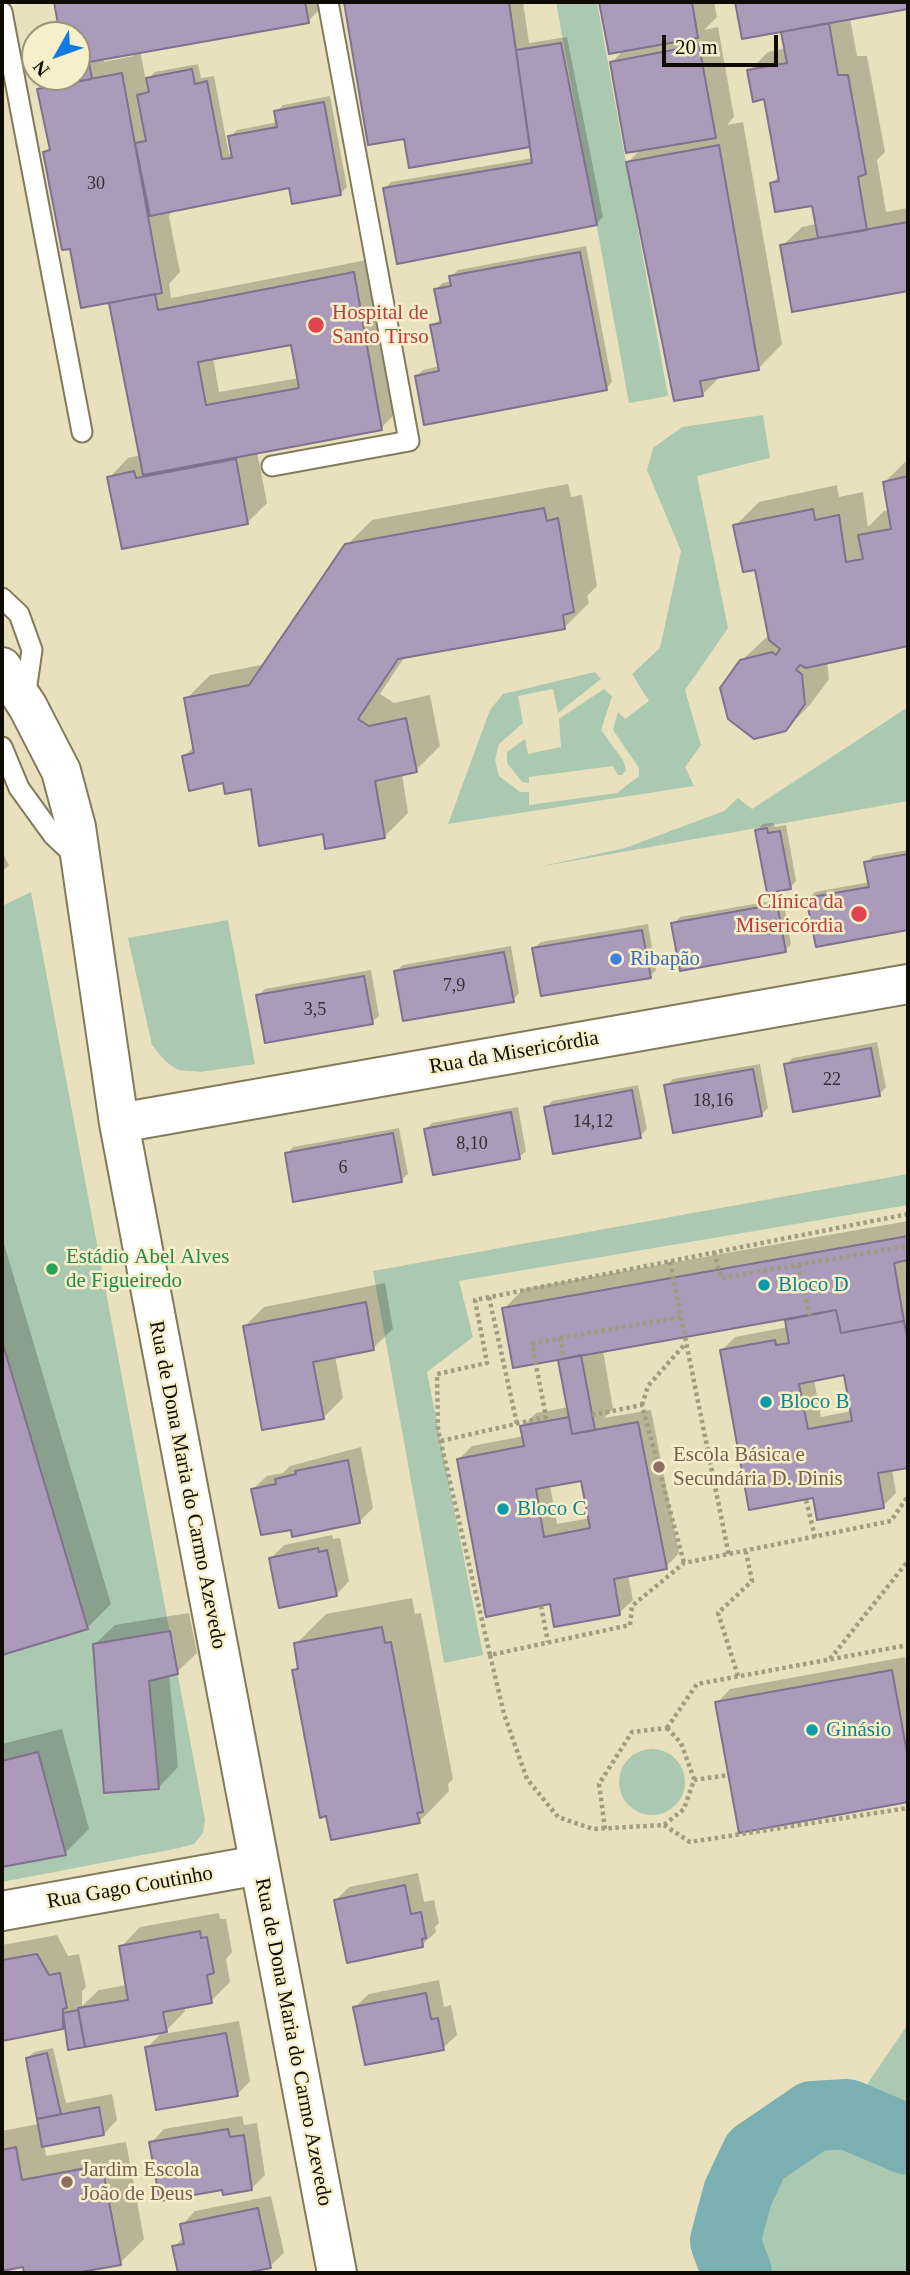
<!DOCTYPE html>
<meta charset="utf-8">
<style>
body{margin:0}
#map{position:relative;width:910px;height:2275px;overflow:hidden;background:#e9e1bd;font-family:"Times New Roman",serif}
canvas{display:block}
.frame{position:absolute;inset:0;border:4px solid #0e0b02;pointer-events:none}
.north{position:absolute;left:21px;top:21px;width:70px;height:70px;box-sizing:border-box;background:#f7efca;border:2px solid #9a947a;border-radius:50%;rotate:230deg;font-size:19px;font-weight:700;line-height:28px;text-align:center;color:#0e0b02}
.north::after{content:'';display:block;margin:auto;width:24px;height:32px;background:#107be3;clip-path:polygon(50% 0,100% 100%,50% 72%,0 100%)}
.scale{position:absolute;left:662px;top:35px;width:116px;height:32px;box-sizing:border-box;border:4px solid #0e0b02;border-top:0;padding-left:9px;font-size:21px;line-height:24px;white-space:nowrap;color:#0e0b02;-webkit-text-stroke:5px #f7efca;paint-order:stroke}
</style>
<div id="map">
<canvas width="910" height="2275"></canvas>
<div class="frame"></div>
<div class="north">N</div>
<div class="scale">20 m</div>
</div>
<script>
const g = document.querySelector('canvas').getContext('2d');
g.lineJoin = 'round';
function fill(path, color) {
  g.fillStyle = color;
  g.fill(path, 'evenodd');
}
function shape(rows) {
  const path = new Path2D();
  for (const r of rows) {
    if (r.length === 3) {
      path.moveTo(r[0] + r[2], r[1]);
      path.arc(r[0], r[1], r[2], 0, 2 * Math.PI);
      continue;
    }
    path.moveTo(r[0], r[1]);
    for (let i = 2; i < r.length; i += 2) path.lineTo(r[i], r[i + 1]);
  }
  return path;
}
function trace(path, color, width, dash) {
  g.strokeStyle = color;
  g.lineWidth = width;
  g.lineCap = dash ? 'butt' : 'round';
  g.setLineDash(dash || []);
  g.stroke(path);
}
function label(font, color, halo, rows, align = 'center') {
  g.font = font + ' "Times New Roman",serif';
  g.lineWidth = 5;
  g.setLineDash([]);
  g.textBaseline = 'middle';
  g.strokeStyle = halo;
  g.fillStyle = color;
  for (const [text, x, y, turn = 0] of rows) {
    g.save();
    g.translate(x, y);
    g.rotate((+turn || 0) * Math.PI / 180);
    g.textAlign = isNaN(turn) ? turn : align;
    if (halo) g.strokeText(text, 0, 0);
    g.fillText(text, 0, 0);
    g.restore();
  }
}
const green = shape([
 [556,2,597,2,668,396,629,403],
 [763,415,770,458,697,476,728,628,685,690,701,745,685,767,694,786,448,824,490,710,503,694,595,672,601,679,558,713,553,689,518,696,523,723,499,744,495,760,499,776,520,792,529,792,529,805,617,793,639,776,639,768,613,730,618,712,625,719,649,701,632,674,660,648,681,551,647,470,653,448,682,427],
 [604,689,612,696,601,730,623,760,626,770,622,775,618,775,613,766,529,777,529,783,522,782,507,763,507,752,525,739,528,754,561,747,559,719],
 [908,707,908,801,538,867,625,848,724,811,738,798,752,809],
 [31,892,205,1820,203,1833,194,1844,179,1848,2,1882,2,906],
 [228,920,255,1064,201,1072,178,1070,166,1062,152,1045,128,938],
 [908,1174,908,1205,459,1281,473,1337,427,1372,483,1655,444,1663,373,1271],
 [652,1782,33],
 [908,2024,908,2273,752,2273,747,2247,756,2198,773,2165,794,2145,835,2132]
]);
const shadow = shape([
 [56,2,320,2,321,8,308,21,140,51,146,81,155,72,198,64,201,78,214,76,229,154,233,153,230,137,237,130,278,122,276,112,283,105,330,96,347,187,340,194,291,186,171,210,169,217,180,272,169,284,171,298,367,260,395,414,381,428,257,452,267,503,247,523,109,478,128,458,141,455,110,301,71,247,45,152,51,146,39,90,52,77,77,77,77,35,62,35],
 [133,53,133,56,104,62,104,58],
 [293,343,299,378,219,392,213,357],
 [346,2,523,2,529,43,567,37,603,217,596,224,385,189,391,182,533,158,531,145,406,137,370,143],
 [601,2,714,2,717,17,704,30,718,27,734,117,727,125,743,122,782,344,758,369,722,375,702,395,628,162,641,149,612,62,625,49,610,52],
 [736,2,908,2,908,8,850,18,857,56,867,56,885,152,877,160,886,212,908,208,908,289,794,310,782,246,802,227,817,224,813,204,772,183,780,175,766,97,749,71,768,52,786,48,782,30,743,37],
 [586,246,612,382,606,388,417,376,423,370,440,366,432,326,441,319,436,290,442,283,452,281,451,277,458,270],
 [908,459,908,645,827,662,829,679,810,705,785,730,741,661,769,635,756,568,735,526,759,502,837,485,839,497,863,492,868,527,884,511,890,510,885,482],
 [568,484,571,497,582,495,597,586,587,596,589,603,565,627,406,655,380,694,394,703,430,695,440,746,416,770,402,774,408,813,384,837,324,832,252,786,225,781,184,756,195,746,186,699,210,675,266,664,347,545,372,520],
 [773,823,775,827,786,825,796,881,790,888,756,831,763,824],
 [908,850,908,928,817,945,808,899,815,892,870,882,866,863,873,856],
 [2,852,9,865,2,872],
 [783,899,791,944,785,951,673,924,680,917],
 [648,924,656,970,650,976,534,948,541,942],
 [511,946,519,993,513,1000,396,971,403,965],
 [371,970,379,1016,372,1022,258,996,265,989],
 [877,1042,886,1087,880,1094,794,1110,786,1064,793,1058],
 [760,1064,768,1108,761,1115,666,1086,673,1079],
 [638,1085,647,1129,640,1136,546,1108,552,1101],
 [518,1107,526,1151,519,1157,426,1129,432,1123],
 [399,1128,408,1174,401,1180,287,1154,293,1147],
 [908,1221,908,1466,892,1469,896,1493,883,1506,815,1496,722,1350,735,1337,788,1327,787,1320,790,1317,603,1350,613,1409,604,1418,651,1410,679,1553,666,1567,628,1575,633,1600,619,1613,551,1602,459,1459,472,1446,524,1436,522,1427,536,1413,569,1407,559,1358,504,1309,523,1289],
 [845,1373,852,1411,821,1417,814,1379],
 [582,1479,590,1518,557,1524,550,1485],
 [2,1237,111,1604,87,1628,3,1653],
 [385,1283,393,1329,373,1348,335,1356,343,1398,323,1418,245,1326,264,1307],
 [361,1447,373,1508,359,1522,292,1528,253,1489,267,1476,283,1473,290,1466],
 [332,1535,333,1539,340,1538,349,1581,336,1595,271,1558,284,1545],
 [412,1598,415,1614,421,1613,453,1779,448,1784,449,1791,419,1822,294,1671,299,1665,296,1644,326,1614],
 [189,1613,197,1653,177,1672,169,1674,178,1767,159,1787,95,1644,115,1625],
 [905,1657,908,1675,908,1800,740,1831,717,1703,730,1689],
 [62,1729,89,1829,65,1853,2,1865,2,1744],
 [418,1873,424,1902,434,1900,439,1923,435,1927,436,1932,422,1945,336,1900,349,1887],
 [219,1913,220,1919,226,1919,232,1952,226,1959,230,1982,211,2001,184,2006,185,2011,163,2034,239,2021,250,2081,237,2095,147,2048,163,2031,84,2046,66,2023,62,2027,2,2039,2,1945,57,1935,68,1956,79,1954,86,1987,82,1991,82,2006,99,1990,127,1985,121,1947,140,1927],
 [439,1980,444,2007,451,2005,457,2035,443,2048,355,2007,369,1994],
 [53,2048,66,2103,112,2094,117,2120,104,2134,44,2145,46,2156,126,2142,144,2239,120,2263,66,2273,26,2273,24,2265,2,2269,2,2131,39,2124,28,2058,34,2052],
 [242,2116,244,2125,257,2123,265,2175,252,2188,223,2188,151,2143,164,2129],
 [271,2196,284,2253,270,2266,249,2271,250,2273,180,2273,174,2247,184,2237,182,2225,195,2211]
]);
const river = shape([
 [737,2273,725,2241,738,2193,756,2155,813,2116,847,2114,908,2140]
]);
const building = shape([
 [54,2,305,2,309,23,89,62,92,79,69,83,68,77,77,77,77,35,60,35,54,2],
 [344,2,509,2,530,147,409,168,404,139,368,145,344,2],
 [599,2,692,2,698,38,609,54,599,2],
 [735,2,908,2,908,9,742,39,735,2],
 [829,23,838,75,848,75,866,174,858,177,867,230,818,238,812,206,775,212,770,183,779,181,764,99,753,102,747,70,787,63,781,32,829,23],
 [561,43,597,225,397,264,383,188,532,163,516,50,561,43],
 [699,45,716,138,626,153,610,62,699,45],
 [192,69,195,84,207,81,222,159,232,158,228,136,277,127,274,111,324,102,341,195,292,204,289,188,150,216,135,143,146,141,137,95,149,92,146,78,192,69],
 [122,73,162,293,81,308,70,249,62,250,43,152,50,150,37,89,122,73],
 [719,145,759,370,700,381,703,396,674,401,626,162,719,145],
 [908,222,908,291,792,312,780,245,908,222],
 [580,252,607,390,424,425,415,376,439,371,430,325,441,323,434,289,451,286,449,276,580,252],
 [354,272,382,430,143,475,109,303,155,294,158,310,354,272],
 [291,345,299,388,206,405,198,362,291,345],
 [236,459,248,524,122,549,107,477,134,471,136,478,236,459],
 [908,476,908,646,806,668,800,665,796,670,802,674,805,704,786,731,754,739,728,719,720,688,740,660,772,652,776,655,780,649,769,640,755,570,743,572,733,525,813,509,815,520,839,515,846,562,863,559,858,535,891,529,883,482,908,476],
 [544,508,547,521,558,518,574,612,563,615,565,629,398,659,358,719,369,726,406,718,417,772,375,781,385,838,325,849,323,834,259,846,251,789,225,794,223,783,189,791,182,756,194,753,184,698,249,685,345,544,544,508],
 [767,828,768,833,780,831,791,889,767,893,755,830,767,828],
 [908,854,908,930,816,947,806,898,869,887,864,862,908,854],
 [777,904,786,952,680,971,671,923,777,904],
 [642,930,651,978,541,996,532,948,642,930],
 [504,952,514,1002,403,1021,394,971,504,952],
 [364,976,373,1024,265,1043,256,995,364,976],
 [871,1048,880,1096,793,1112,784,1064,871,1048],
 [753,1069,762,1116,673,1133,664,1085,753,1069],
 [632,1090,641,1138,553,1154,544,1107,632,1090],
 [511,1112,520,1159,433,1175,424,1129,511,1112],
 [393,1133,402,1182,293,1202,285,1153,393,1133],
 [908,1236,908,1260,894,1263,904,1321,841,1333,836,1310,513,1368,502,1308,908,1236],
 [366,1302,374,1350,313,1362,324,1419,262,1430,243,1326,366,1302],
 [836,1310,841,1333,904,1321,908,1342,908,1468,878,1473,884,1508,817,1520,813,1498,749,1510,720,1350,775,1340,776,1345,789,1343,785,1320,836,1310],
 [844,1375,852,1421,808,1429,799,1384,844,1375],
 [2,1341,88,1629,2,1655,2,1341],
 [581,1355,595,1430,572,1434,558,1360,581,1355],
 [569,1417,572,1434,638,1422,667,1569,614,1579,620,1615,554,1627,550,1604,486,1617,457,1459,524,1446,520,1426,569,1417],
 [581,1481,590,1528,544,1537,536,1489,581,1481],
 [348,1460,360,1523,292,1537,291,1530,261,1535,251,1489,276,1484,275,1479,296,1474,295,1471,348,1460],
 [318,1548,319,1552,327,1550,337,1596,279,1608,269,1558,318,1548],
 [382,1627,385,1643,391,1642,423,1812,417,1813,420,1823,331,1840,326,1816,320,1818,292,1670,298,1669,294,1643,382,1627],
 [170,1631,178,1674,149,1681,159,1789,104,1793,93,1644,170,1631],
 [892,1670,908,1758,908,1802,739,1833,715,1702,892,1670],
 [38,1752,66,1855,2,1867,2,1761,38,1752],
 [405,1885,411,1914,421,1912,426,1938,422,1939,423,1947,347,1963,334,1900,405,1885],
 [200,1931,201,1938,207,1937,214,1973,207,1975,212,2003,163,2012,167,2032,85,2047,78,2008,128,2000,119,1946,200,1931],
 [37,1954,49,1975,60,1973,67,2008,63,2009,63,2029,2,2041,2,1960,37,1954],
 [426,1993,431,2019,438,2018,444,2050,365,2065,353,2007,426,1993],
 [78,2010,85,2047,68,2050,63,2013,78,2010],
 [226,2033,238,2096,156,2110,145,2047,226,2033],
 [47,2053,61,2114,37,2119,26,2058,47,2053],
 [99,2107,104,2135,42,2147,37,2119,99,2107],
 [228,2129,230,2137,244,2135,252,2190,223,2195,222,2190,160,2201,149,2142,228,2129],
 [16,2147,22,2180,102,2165,121,2265,75,2273,24,2273,23,2267,2,2271,2,2150,16,2147],
 [258,2208,271,2268,245,2273,178,2273,172,2246,184,2244,180,2224,258,2208]
]);
const path = shape([
 [908,1214,475,1300,487,1363,437,1374,438,1430,490,1655,630,1625,632,1606,684,1563,891,1521,908,1496],
 [714,1252,721,1278,908,1246],
 [670,1262,729,1556],
 [798,1265,810,1315],
 [489,1297,517,1424],
 [560,1338,681,1317],
 [642,1405,648,1386,686,1343],
 [592,1415,642,1405,684,1563],
 [441,1441,546,1417,532,1344,560,1338,564,1358],
 [806,1500,815,1537],
 [541,1606,548,1642],
 [490,1655,504,1714,527,1779,558,1817,593,1829,664,1825,684,1809,694,1780,728,1775],
 [830,1659,908,1561],
 [738,1676,718,1613,752,1581,746,1552],
 [667,1728,697,1684,908,1645],
 [667,1728,681,1743,694,1779],
 [664,1825,690,1842,908,1808],
 [605,1829,599,1784,632,1732,667,1728]
]);
const service = shape([
 [2,12,82,432],
 [272,466,409,441,328,2],
 [2,598,19,614,32,650,25,698],
 [2,747,19,788,53,835,77,858]
]);
const minor = shape([
 [2,1911,259,1865]
]);
const tertiary = shape([
 [2,667,28,707,61,771,76,827,119,1123,337,2273],
 [119,1123,908,984]
]);
const markers = [
 [316,325,9,"#e0444e"],
 [859,914,9,"#e0444e"],
 [616,959,7,"#3f7fe0"],
 [52,1269,7,"#2e9e5b"],
 [764,1285,7,"#0f9aa8"],
 [766,1402,7,"#0f9aa8"],
 [659,1467,7,"#8d6e63"],
 [503,1509,7,"#0f9aa8"],
 [812,1730,7,"#0f9aa8"],
 [67,2182,7,"#8d6e63"]
];
const numberNames = [
 ["30",96,184],
 ["7,9",454,986],
 ["3,5",315,1010],
 ["22",832,1080],
 ["18,16",713,1101],
 ["14,12",593,1122],
 ["8,10",472,1144],
 ["6",343,1168]
];
const healthNames = [
 ["Hospital de",332,313],
 ["Santo Tirso",332,337],
 ["Clínica da",843,902,"right"],
 ["Misericórdia",843,926,"right"]
];
const shopNames = [
 ["Ribapão",630,959]
];
const streetNames = [
 ["Rua da Misericórdia",514,1053,-10],
 ["Rua de Dona Maria do Carmo Azevedo",187,1485,79],
 ["Rua Gago Coutinho",130,1888,-10],
 ["Rua de Dona Maria do Carmo Azevedo",293,2042,79]
];
const leisureNames = [
 ["Estádio Abel Alves",66,1257],
 ["de Figueiredo",66,1281]
];
const cultureNames = [
 ["Bloco D",778,1285],
 ["Bloco B",780,1402],
 ["Bloco C",517,1509],
 ["Ginásio",826,1730]
];
const educationNames = [
 ["Escola Básica e",673,1455],
 ["Secundária D. Dinis",673,1479],
 ["Jardim Escola",81,2170],
 ["João de Deus",81,2194]
];
fill(green, '#abc9b0');
fill(shadow, '#0003');
trace(river, '#7bb0b3', 70);
fill(building, '#ab9ab9');
trace(building, '#81708e', 2);
trace(service, '#827b5a', 23);
trace(minor, '#827b5a', 42);
trace(tertiary, '#827b5a', 42);
trace(path, '#a19b80', 4.5, [3.5, 3.5]);
trace(service, '#fff', 19);
trace(minor, '#fff', 38);
trace(tertiary, '#fff', 38);
for (const [x, y, r, color] of markers) {
  const dot = new Path2D();
  dot.arc(x, y, r, 0, 2 * Math.PI);
  g.fillStyle = color;
  g.fill(dot);
  trace(dot, '#f7efca', 2.5);
}
label('18px', '#352f30', null, numberNames);
label('21px', '#be3a42', '#f7efca', healthNames, 'left');
label('21px', '#366cbe', '#f7efca', shopNames, 'left');
label('21px', '#0e0b02', '#f7efca', streetNames);
label('21px', '#27864d', '#f7efca', leisureNames, 'left');
label('21px', '#0d838f', '#f7efca', cultureNames, 'left');
label('21px', '#785e54', '#f7efca', educationNames, 'left');
</script>
